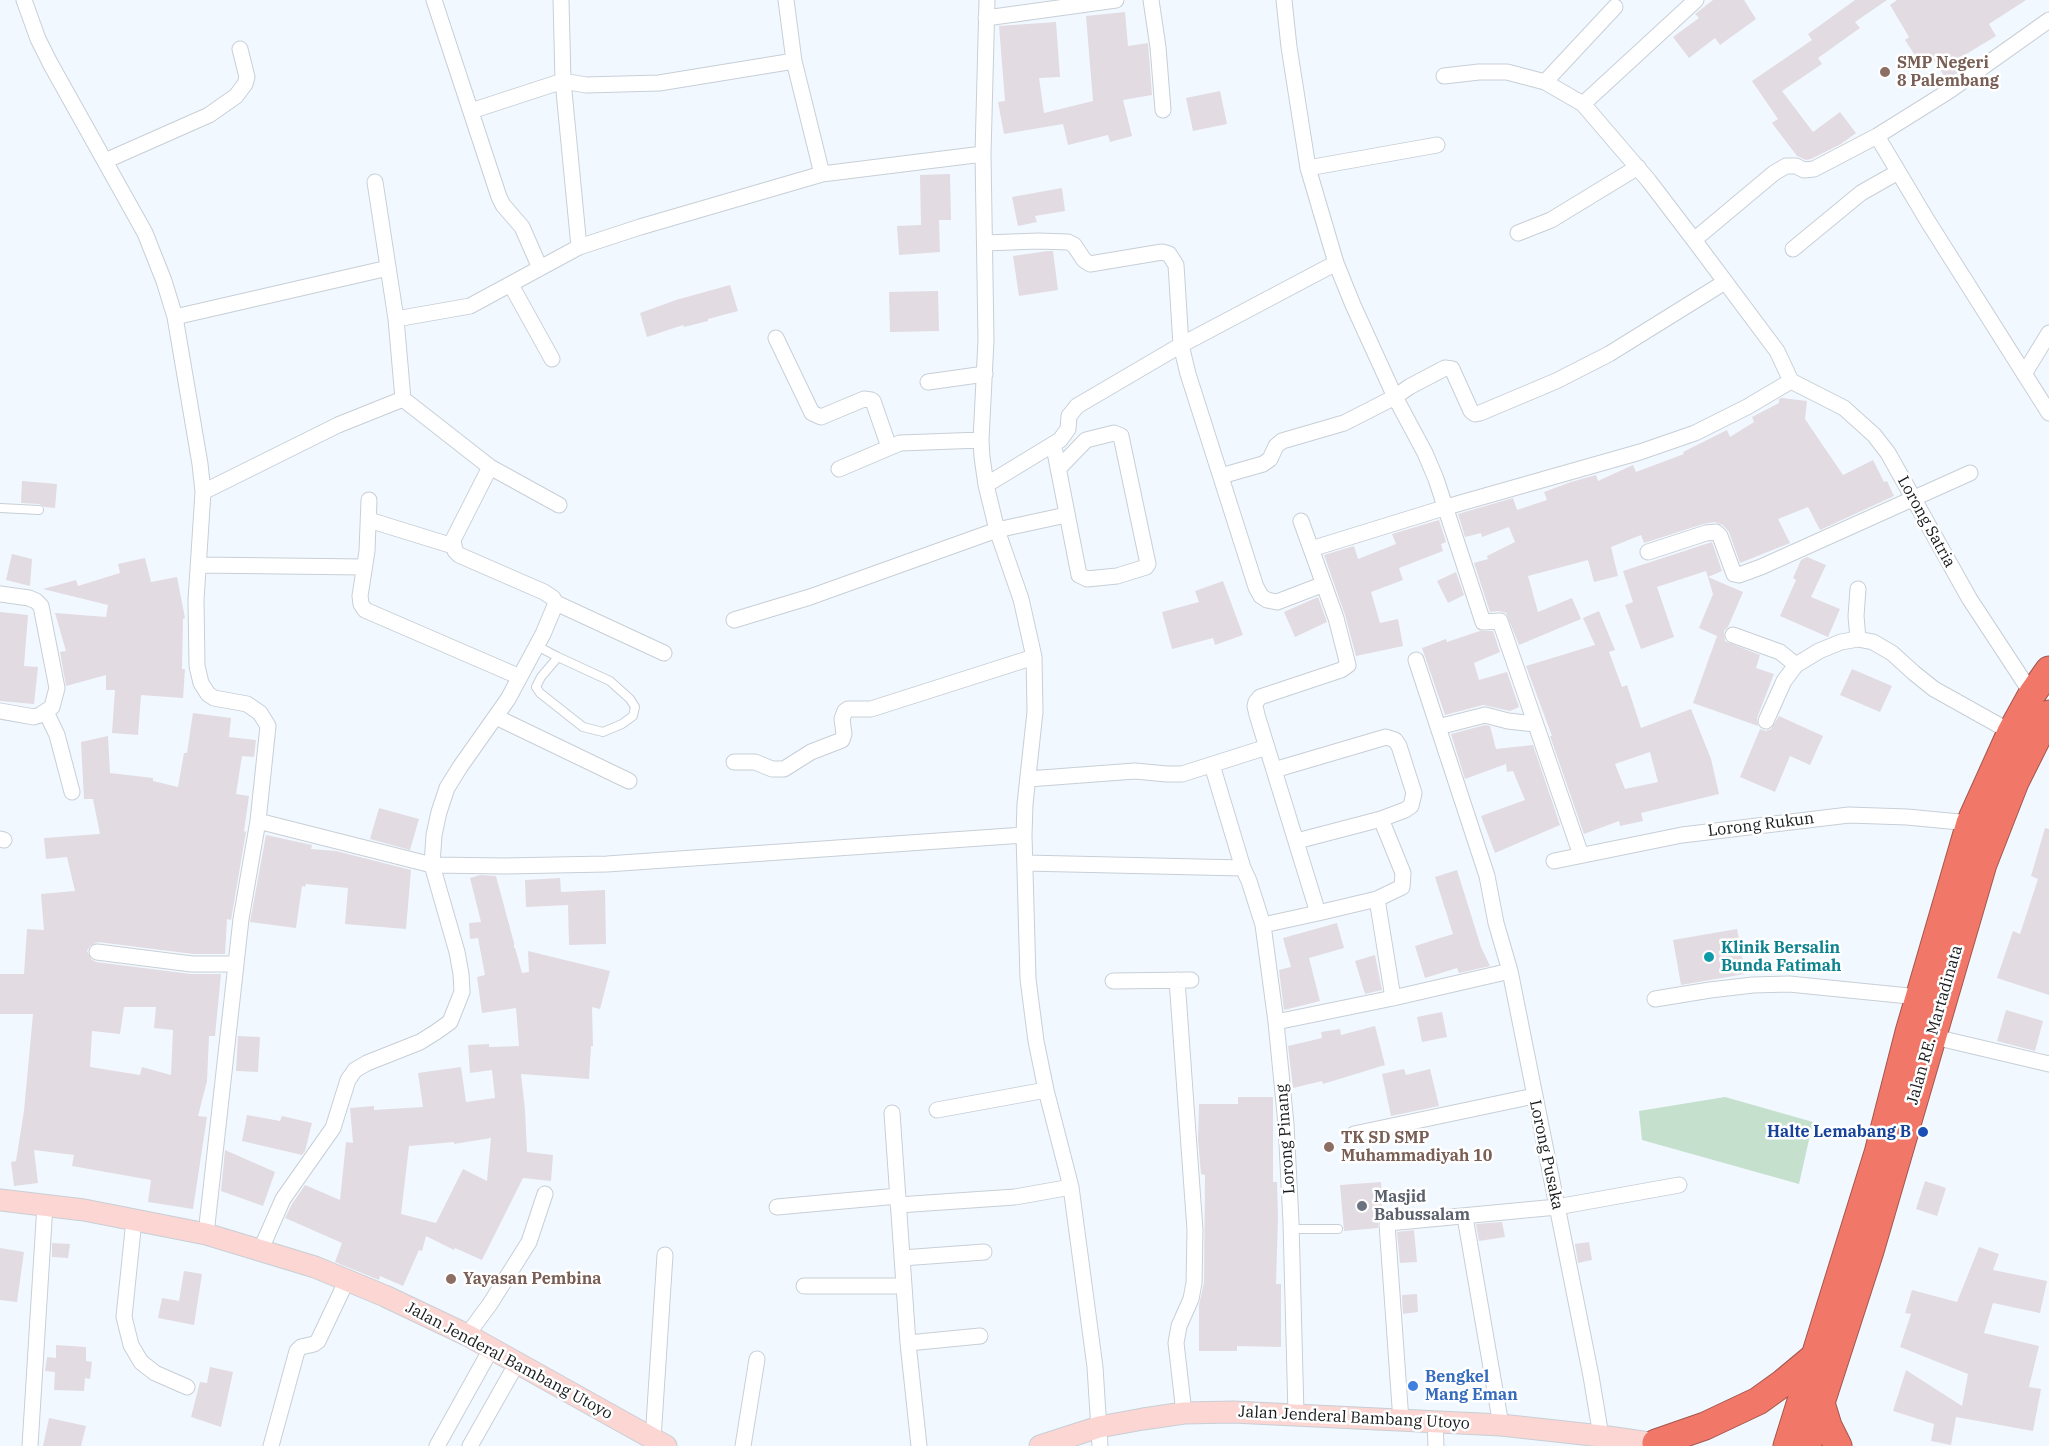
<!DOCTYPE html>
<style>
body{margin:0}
canvas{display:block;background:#f1f8ff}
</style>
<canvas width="2049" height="1446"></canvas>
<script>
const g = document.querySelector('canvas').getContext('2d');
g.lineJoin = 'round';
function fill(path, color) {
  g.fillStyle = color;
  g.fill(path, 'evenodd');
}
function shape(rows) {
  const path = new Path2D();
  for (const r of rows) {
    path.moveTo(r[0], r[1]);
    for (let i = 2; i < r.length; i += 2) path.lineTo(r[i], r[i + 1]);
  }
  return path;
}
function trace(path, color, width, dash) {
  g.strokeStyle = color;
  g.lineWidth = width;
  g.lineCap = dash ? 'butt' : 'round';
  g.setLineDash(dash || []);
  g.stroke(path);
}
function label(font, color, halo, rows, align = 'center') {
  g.font = font + ' "IBM Plex Serif",serif';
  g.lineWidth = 5;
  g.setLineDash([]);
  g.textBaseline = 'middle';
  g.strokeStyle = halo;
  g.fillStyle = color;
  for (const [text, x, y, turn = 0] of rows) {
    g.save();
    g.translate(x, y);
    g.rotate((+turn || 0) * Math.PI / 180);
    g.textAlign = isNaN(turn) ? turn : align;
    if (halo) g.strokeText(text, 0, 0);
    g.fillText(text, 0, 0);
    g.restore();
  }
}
const green = shape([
 [1725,1097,1813,1122,1799,1184,1642,1140,1639,1111]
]);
const building = shape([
 [1713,0,1744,0,1756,19,1720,45,1715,38,1689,58,1673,37,1699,18,1695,14],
 [1855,0,1887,0,1855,22,1860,28,1818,58,1822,64,1782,91,1813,132,1840,112,1856,133,1841,144,1811,159,1806,160,1797,156,1772,123,1778,119,1752,81,1812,40,1808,34],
 [1897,0,2026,0,1989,24,1996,36,1963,56,1969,65,1947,80,1929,53,1918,60,1905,40,1909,37,1890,5],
 [1125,12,1128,46,1148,43,1152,95,1123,100,1132,136,1110,142,1108,135,1068,145,1063,124,1004,134,998,102,1005,101,999,26,1056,22,1060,77,1039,78,1044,113,1093,101,1086,16],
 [1220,91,1227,124,1193,131,1186,98],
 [950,174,951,220,939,220,940,252,899,255,897,226,921,225,920,175],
 [1062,188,1065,211,1035,216,1037,222,1018,226,1012,197],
 [1048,251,1053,251,1058,290,1019,296,1013,256],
 [730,285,738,311,708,319,708,321,684,327,683,325,647,337,640,313,676,300],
 [938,291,939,331,890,332,889,292],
 [1782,398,1807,401,1805,419,1843,475,1873,460,1884,482,1887,481,1894,496,1820,530,1808,507,1778,519,1790,543,1740,563,1729,532,1723,525,1715,522,1703,524,1644,543,1641,535,1611,547,1618,576,1594,582,1588,560,1528,576,1538,612,1572,598,1581,619,1519,645,1506,613,1499,611,1490,612,1474,563,1488,559,1487,556,1515,542,1509,527,1482,537,1481,533,1465,537,1458,514,1513,498,1517,510,1547,500,1544,492,1571,482,1596,475,1598,481,1633,465,1636,472,1684,454,1683,452,1727,430,1730,437,1754,422,1752,417,1779,403,1779,399],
 [22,481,57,484,55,508,44,507,39,504,21,503],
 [1439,520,1446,542,1441,544,1443,551,1399,568,1403,580,1371,592,1380,623,1398,619,1403,646,1356,656,1345,615,1324,555,1354,546,1358,559,1396,544,1392,534],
 [1712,542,1722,571,1708,577,1743,592,1728,627,1724,631,1725,641,1760,655,1756,668,1774,674,1757,718,1758,726,1693,703,1717,636,1699,628,1713,594,1706,571,1657,587,1674,637,1641,649,1625,605,1633,602,1623,571],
 [12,554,32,559,30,586,6,580],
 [1807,557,1826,565,1811,597,1840,609,1828,637,1780,616,1796,580,1793,578,1801,560],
 [145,558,151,582,177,577,185,618,183,619,182,669,185,669,183,698,141,695,138,735,112,733,115,690,106,690,106,675,66,686,60,652,66,651,55,613,106,617,108,605,43,589,76,580,78,586,120,573,118,564],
 [1456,572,1464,595,1448,603,1437,581],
 [1223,581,1243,635,1215,645,1213,638,1172,649,1162,612,1199,602,1195,591],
 [1318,597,1327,622,1295,637,1284,612],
 [1599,611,1615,650,1609,652,1622,687,1627,685,1641,728,1691,709,1711,759,1719,794,1641,813,1643,821,1620,826,1619,821,1584,834,1550,736,1552,736,1526,666,1595,645,1583,618],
 [1650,752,1658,782,1625,789,1615,764],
 [0,612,28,615,24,666,38,667,34,704,0,701],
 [1480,631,1493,631,1500,652,1474,663,1479,680,1507,672,1519,707,1510,711,1483,705,1445,715,1422,648,1446,639,1447,642],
 [1852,669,1892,686,1880,712,1840,695],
 [193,713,231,718,229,737,256,740,254,757,242,756,236,794,249,796,244,831,246,832,231,920,227,919,225,954,193,954,98,942,90,946,87,951,91,959,96,962,191,974,221,974,215,1036,209,1036,207,1081,198,1116,207,1117,193,1209,148,1202,151,1180,72,1166,74,1155,34,1150,38,1183,14,1186,11,1162,16,1161,24,1111,33,1014,0,1014,0,974,24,974,27,929,44,930,41,894,75,891,67,857,46,859,44,838,100,834,93,799,84,799,81,742,108,736,110,773,153,778,153,781,178,787,184,753,187,753],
 [124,1007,156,1007,154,1028,173,1030,171,1075,142,1067,140,1075,90,1067,92,1031,120,1034],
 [1779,716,1823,736,1810,765,1790,756,1775,792,1740,777,1760,729,1766,731,1771,729],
 [1485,725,1490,726,1496,749,1533,745,1560,825,1495,853,1481,816,1525,800,1513,771,1507,772,1506,764,1465,779,1451,734],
 [379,808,419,819,410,850,370,839],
 [2045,828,2049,829,2049,995,1997,978,2013,931,2020,934,2038,879,2031,876],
 [266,835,312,845,311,849,336,851,411,870,406,929,345,924,348,888,306,884,305,887,302,886,296,928,250,922],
 [1457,870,1481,947,1490,966,1459,973,1457,968,1425,978,1415,946,1453,934,1435,877],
 [480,875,496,876,514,943,514,948,515,948,522,973,529,972,528,951,610,971,600,1009,592,1007,593,1046,591,1046,589,1079,521,1074,525,1110,527,1152,553,1155,551,1181,523,1178,482,1260,455,1248,454,1250,426,1236,422,1251,419,1250,403,1286,380,1276,379,1280,335,1262,342,1243,285,1218,292,1204,305,1185,340,1200,346,1142,353,1143,350,1108,374,1106,374,1110,423,1107,418,1073,461,1067,466,1102,495,1098,492,1070,470,1073,468,1045,489,1044,489,1047,519,1046,516,1008,482,1013,477,977,485,975,478,938,470,939,469,923,481,922,470,878],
 [491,1138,487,1181,463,1169,436,1223,401,1214,409,1146,454,1142,454,1144],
 [560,878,561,892,605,890,606,944,569,945,568,905,526,907,525,880],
 [1337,923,1344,948,1309,958,1320,1001,1284,1010,1279,970,1291,967,1283,938],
 [1737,929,1745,974,1681,985,1673,940],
 [1375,955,1382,990,1365,994,1355,961],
 [2006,1010,2043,1021,2035,1051,1997,1041],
 [1442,1012,1447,1037,1422,1042,1417,1017],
 [1375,1026,1385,1065,1323,1084,1322,1081,1293,1088,1288,1046,1322,1038,1321,1032,1340,1029,1341,1035],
 [238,1036,260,1037,258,1072,236,1071],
 [1404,1069,1406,1075,1430,1069,1439,1106,1391,1116,1382,1074],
 [1238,1097,1273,1097,1273,1182,1277,1182,1278,1217,1276,1284,1281,1284,1281,1347,1237,1346,1237,1351,1199,1351,1199,1305,1204,1283,1205,1175,1201,1174,1198,1139,1199,1104,1238,1104],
 [247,1115,280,1121,282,1116,312,1123,305,1151,302,1155,242,1141],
 [225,1150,275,1172,263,1206,221,1191],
 [1925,1181,1946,1188,1937,1216,1916,1209],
 [1381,1182,1383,1215,1378,1220,1378,1228,1344,1231,1340,1185],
 [1502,1222,1505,1237,1479,1241,1476,1224],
 [1414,1230,1417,1262,1400,1263,1397,1232],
 [1589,1242,1592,1260,1578,1263,1575,1244],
 [52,1243,70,1244,68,1258,52,1257],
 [1979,1247,1999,1254,1993,1270,2047,1281,2040,1313,1993,1303,1984,1333,2039,1346,2029,1387,2041,1389,2033,1431,1956,1417,1951,1445,1931,1441,1934,1424,1893,1411,1906,1370,1962,1406,1968,1374,1900,1347,1911,1314,1905,1313,1912,1290,1957,1302],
 [0,1248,24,1252,17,1302,0,1300],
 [184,1271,202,1274,194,1325,158,1318,162,1298,179,1301],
 [1417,1294,1418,1312,1403,1314,1402,1295],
 [56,1345,86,1347,86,1361,92,1362,90,1379,85,1378,84,1391,54,1390,55,1372,45,1371,47,1357,56,1358],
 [210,1367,233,1372,221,1427,191,1417,200,1382,207,1383],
 [49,1418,86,1426,81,1446,43,1446]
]);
const lane = shape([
 [0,508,39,510],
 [537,646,558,657,610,681,630,699,635,707,633,716,622,724,603,732,583,727,540,693,536,687,541,677,558,657],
 [1292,1229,1338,1229]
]);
const street = shape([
 [24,0,38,39,50,63,145,233,164,281,175,317,200,464,203,492,196,600,197,666,201,683,208,694,214,698,247,704,260,713,268,726,258,821,241,919,206,1234],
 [434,0,499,197,503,205,522,227,540,268],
 [561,0,563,81,579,247],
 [786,0,794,61],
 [987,0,983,154,986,340,981,440,982,457,986,485,997,530,1021,599,1034,657,1035,712,1025,804,1024,835,1028,979,1036,1041,1046,1090,1071,1187,1095,1367,1100,1446],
 [1151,0,1158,47,1163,110],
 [1284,0,1289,47,1308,168,1336,263,1353,305,1395,397,1425,453,1436,479,1483,622,1500,621,1581,855],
 [986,18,1116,0],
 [2049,20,1949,91,1877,136,1927,220,2049,413],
 [1444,76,1479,72,1507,72,1545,82,1583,104,1649,181,1694,240,1777,351,1791,381],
 [1545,82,1615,7],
 [1583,104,1696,0],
 [471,111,563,81,586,85,659,83,794,61,822,174],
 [105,161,209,115,236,96,245,84,247,77,240,49],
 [1308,168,1437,145],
 [1518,233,1551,220,1638,167],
 [1694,240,1774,173,1786,166,1796,166,1804,170,1814,169,1877,136],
 [985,243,1038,241,1068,242,1074,245,1084,260,1090,264,1162,252,1169,254,1176,265,1181,345,1188,374,1256,587,1261,596,1267,600,1277,602,1324,584],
 [1793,249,1861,193,1898,172],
 [511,285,552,359],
 [175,317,388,268],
 [396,319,470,306,579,247,640,227,822,174,983,154],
 [776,338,812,413,821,417,864,399,871,400,873,401,889,447],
 [2024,374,2049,333],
 [1791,381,1844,408,1874,435,1888,453,1969,598,2032,694],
 [928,382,985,374],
 [403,399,490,467,559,505],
 [1055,452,1079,575,1087,579,1117,576,1146,567,1148,564,1121,436,1114,433,1086,440,1058,469],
 [839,469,900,443,981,440],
 [1221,476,1263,464,1270,459,1276,446,1282,441,1344,423,1395,397,1409,387,1445,368,1452,369,1471,411,1475,414,1480,413,1556,381,1609,354,1725,282],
 [986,485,1060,440,1068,429,1069,416,1077,406,1181,345,1336,263],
 [203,492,338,425,403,399,396,319,375,182],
 [369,500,367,551,360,596,361,604,365,610,520,677],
 [369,520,453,546],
 [1311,549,1450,506,1640,452,1695,433,1747,407,1791,381],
 [1648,552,1706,533,1716,532,1720,536,1734,574,1739,575,1761,567,1970,473],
 [199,565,364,567],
 [0,594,29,598,36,601,41,606,57,688,52,707,40,715,34,717,0,711],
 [556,603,664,653],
 [734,620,810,597,997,530,1066,515],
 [1733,635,1780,652,1796,665],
 [1858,639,1856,616,1858,589],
 [1416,660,1487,876,1496,923,1510,971,1591,1376,1601,1436],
 [46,712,57,735,72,792],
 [496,717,629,781],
 [1766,721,1784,681,1796,665,1819,651,1841,642,1858,639,1873,642,1892,653,1914,673,1934,689,2011,732],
 [1438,727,1485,715,1508,721,1535,724],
 [734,762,755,762,772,769,784,769,811,752,842,740,844,734,842,719,845,711,848,709,871,709,1034,657],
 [1212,765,1243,868],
 [1274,770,1386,737,1395,740,1399,746,1414,793,1411,806,1405,810,1381,819,1297,841],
 [1028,779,1135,771,1167,774,1182,774,1267,747],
 [258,821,432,865,505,866,607,864,1024,835],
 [0,839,4,840],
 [1554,861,1682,835,1849,815,1907,817,1970,823],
 [1025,863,1243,868,1249,881,1263,925,1276,1022,1286,1124,1291,1222,1296,1414],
 [1377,899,1393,998],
 [1318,913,1377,899,1402,887,1403,873,1381,819],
 [1263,925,1318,913,1257,715,1255,706,1256,702,1260,697,1341,670,1348,665,1336,618,1301,521],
 [97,952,192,964,236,964],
 [1177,980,1195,1230,1194,1283,1191,1299,1179,1326,1176,1343,1184,1413],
 [1113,981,1191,980],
 [1655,999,1710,990,1753,985,1789,984,1919,997],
 [1276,1022,1393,998,1510,971],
 [1926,1035,2049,1064],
 [937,1110,1046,1090],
 [892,1113,908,1343,919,1446],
 [1354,1134,1534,1096],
 [898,1205,1015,1197,1071,1187],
 [777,1207,898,1196],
 [1465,1217,1501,1425],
 [134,1220,124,1317,131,1345,141,1362,155,1373,187,1387],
 [261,1249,283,1199,333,1128,348,1080,355,1070,367,1063,420,1042,436,1032,450,1022,462,992,461,974,457,952,432,865,434,835,439,812,447,788,460,767,508,699,543,634,556,603,553,598,544,592,459,555,455,551,453,540,490,467],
 [902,1258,984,1252],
 [804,1286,904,1286],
 [467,1335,490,1304,529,1242,545,1194],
 [908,1343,980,1336],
 [1401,1421,1387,1224,1388,1223,1557,1207,1679,1185],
 [1435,1422,1436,1446],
 [653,1439,665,1255],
 [30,1446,45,1205],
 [271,1446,297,1351,301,1347,314,1344,318,1341,347,1280],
 [437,1446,491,1349],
 [470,1446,517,1363],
 [743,1446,757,1359]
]);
const secondary = shape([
 [0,1200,84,1210,206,1234,315,1267,385,1296,467,1335,666,1446],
 [1040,1446,1099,1427,1143,1419,1184,1413,1233,1412,1501,1425,1601,1436,1670,1446]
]);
const highway = shape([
 [1821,1403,1828,1426,1838,1446],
 [1656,1443,1705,1426,1758,1401,1783,1383,1813,1358],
 [1787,1446,1878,1153,1909,1032,1970,823,2011,732,2032,694,2049,670],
 [1807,1446,1870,1251,1983,864,2015,782,2049,714]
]);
const markers = [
 [1885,72,6,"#8d6e63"],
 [1709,957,6,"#0f9aa8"],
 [1923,1132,6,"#1a4fb4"],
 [1329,1147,6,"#8d6e63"],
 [1362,1206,6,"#6b7280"],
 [451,1279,6,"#8d6e63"],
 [1413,1386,6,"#3f7fe0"]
];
const educationNames = [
 ["SMP Negeri",1897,63],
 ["8 Palembang",1897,81],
 ["TK SD SMP",1341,1138],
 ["Muhammadiyah 10",1341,1156],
 ["Yayasan Pembina",463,1279]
];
const streetNames = [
 ["Lorong Satria",1926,522,61],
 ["Lorong Rukun",1761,825,-7],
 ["Jalan RE. Martadinata",1935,1025,-74],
 ["Lorong Pinang",1286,1139,-94],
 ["Lorong Pusaka",1546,1155,78],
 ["Jalan Jenderal Bambang Utoyo",509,1361,28],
 ["Jalan Jenderal Bambang Utoyo",1354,1418,3]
];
const cultureNames = [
 ["Klinik Bersalin",1721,948],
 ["Bunda Fatimah",1721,966]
];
const transitNames = [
 ["Halte Lemabang B",1911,1132]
];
const worshipNames = [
 ["Masjid",1374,1197],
 ["Babussalam",1374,1215]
];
const shopNames = [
 ["Bengkel",1425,1377],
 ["Mang Eman",1425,1395]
];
fill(green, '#c5e0cd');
fill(building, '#e3dbe2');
trace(lane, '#c8cfd6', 10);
trace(street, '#c8cfd6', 17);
trace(secondary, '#c8cfd6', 23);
trace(highway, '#a4564d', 29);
trace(lane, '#fff', 8);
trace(street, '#fff', 15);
trace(secondary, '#fbd6d2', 21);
trace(highway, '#f17868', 27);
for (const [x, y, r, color] of markers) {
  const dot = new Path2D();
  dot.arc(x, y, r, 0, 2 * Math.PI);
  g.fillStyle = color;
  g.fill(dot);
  trace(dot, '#fff', 2);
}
label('bold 16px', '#785e54', '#fff', educationNames, 'left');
label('16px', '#16181a', '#fff', streetNames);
label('bold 16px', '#0d838f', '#fff', cultureNames, 'left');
label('bold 16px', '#164399', '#fff', transitNames, 'right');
label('bold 16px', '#5b616d', '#fff', worshipNames, 'left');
label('bold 16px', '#366cbe', '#fff', shopNames, 'left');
</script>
